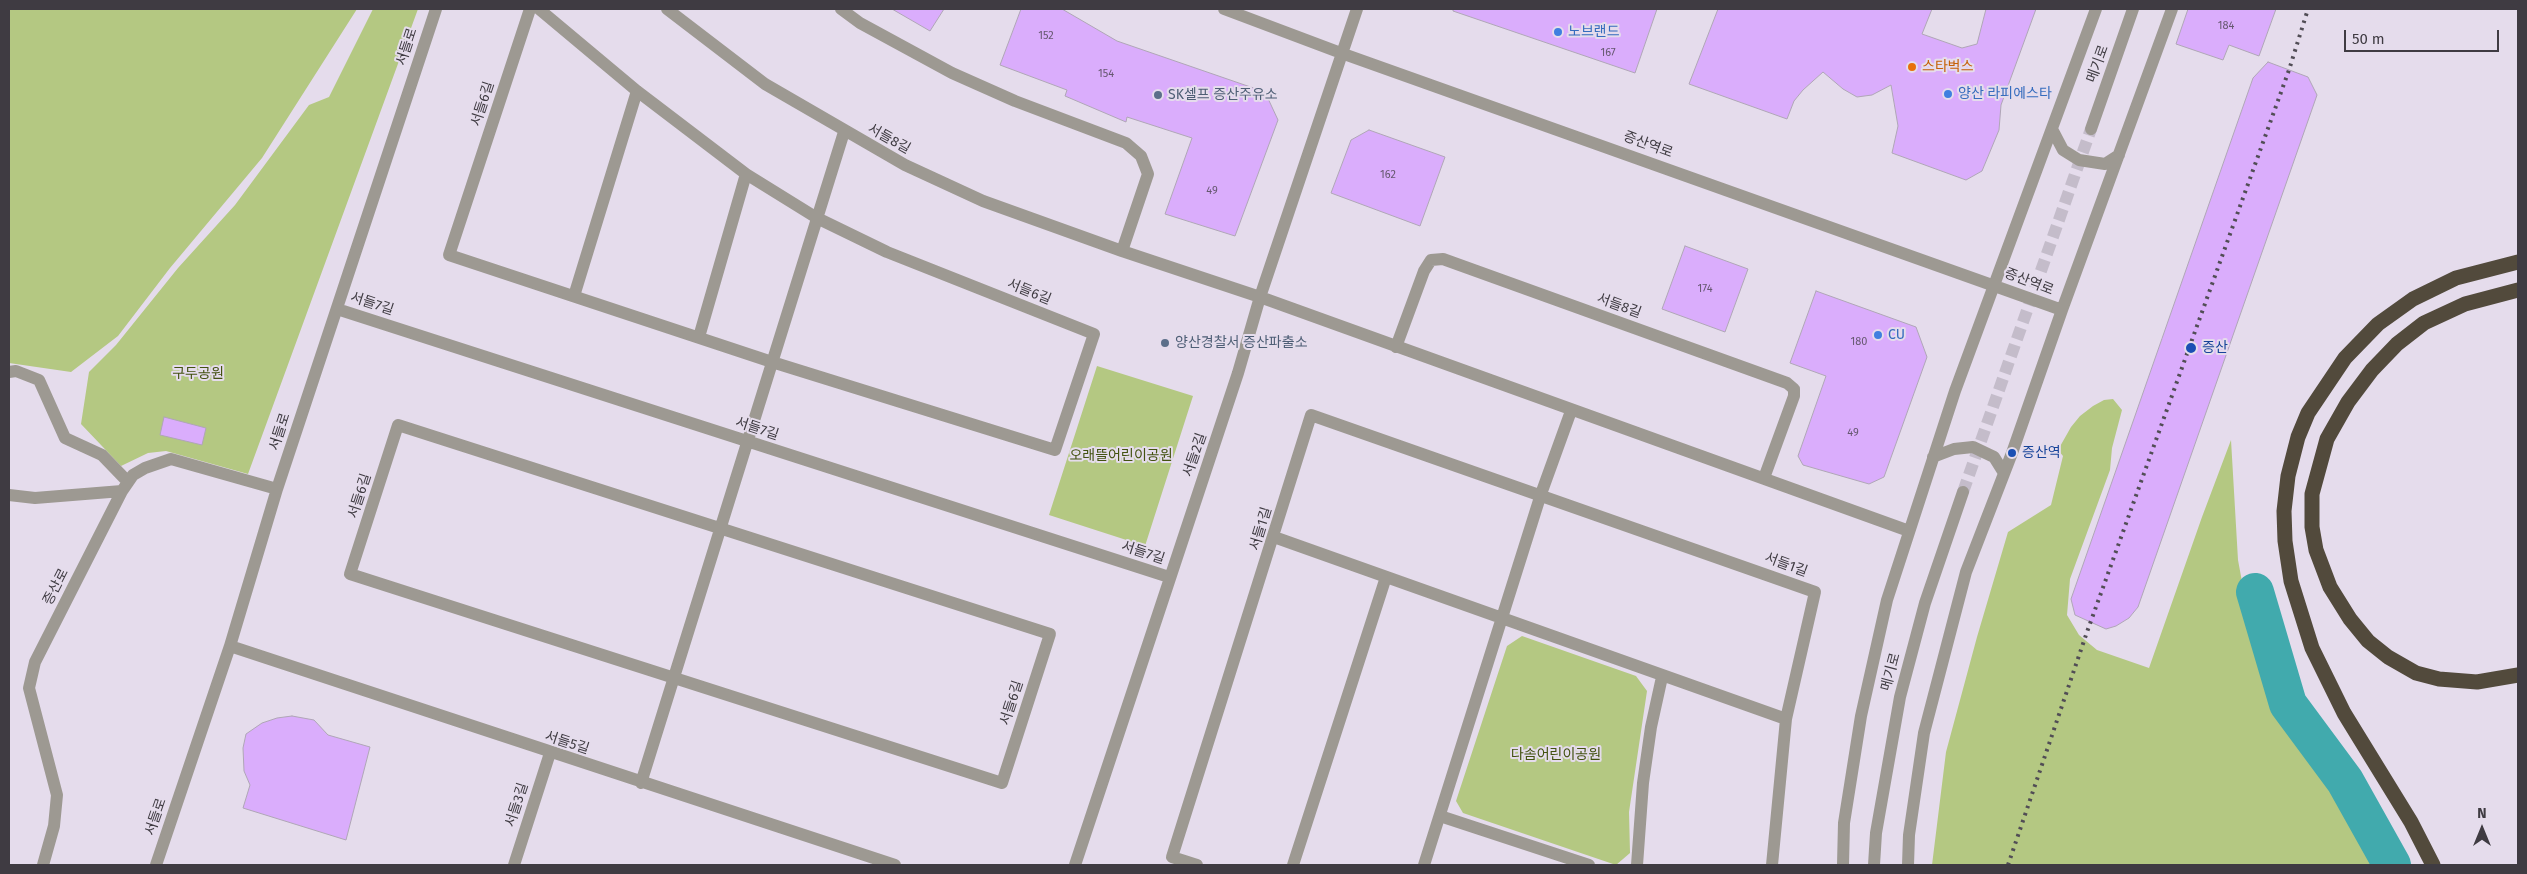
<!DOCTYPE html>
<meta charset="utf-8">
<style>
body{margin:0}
#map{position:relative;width:2527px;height:874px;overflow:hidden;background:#e5dcec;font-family:"Fira Sans",sans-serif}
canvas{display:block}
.frame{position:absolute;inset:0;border:10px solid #3f3b42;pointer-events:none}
.north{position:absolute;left:2457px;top:804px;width:50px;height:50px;-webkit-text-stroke:4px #e5dcec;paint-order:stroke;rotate:0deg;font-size:14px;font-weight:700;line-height:20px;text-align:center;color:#3f3b42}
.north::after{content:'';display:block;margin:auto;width:18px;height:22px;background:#3f3b42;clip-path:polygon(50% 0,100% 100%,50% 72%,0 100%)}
.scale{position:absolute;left:2344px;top:30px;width:155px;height:22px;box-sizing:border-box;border:2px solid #3f3b42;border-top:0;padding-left:6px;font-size:15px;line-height:18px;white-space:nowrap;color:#3f3b42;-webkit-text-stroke:4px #e5dcec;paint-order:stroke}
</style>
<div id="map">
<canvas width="2527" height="874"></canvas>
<div class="frame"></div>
<div class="north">N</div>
<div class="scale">50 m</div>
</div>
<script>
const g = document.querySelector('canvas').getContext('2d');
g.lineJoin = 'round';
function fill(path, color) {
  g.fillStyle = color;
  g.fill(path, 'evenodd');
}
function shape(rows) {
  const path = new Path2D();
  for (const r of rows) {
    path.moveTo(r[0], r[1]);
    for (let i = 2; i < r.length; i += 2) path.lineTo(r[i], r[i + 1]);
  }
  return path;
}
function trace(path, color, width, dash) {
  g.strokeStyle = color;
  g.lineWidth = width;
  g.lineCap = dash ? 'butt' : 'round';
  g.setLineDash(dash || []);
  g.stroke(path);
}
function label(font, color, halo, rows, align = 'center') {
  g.font = font + ' "Fira Sans","Noto Sans KR",sans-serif';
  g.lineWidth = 4;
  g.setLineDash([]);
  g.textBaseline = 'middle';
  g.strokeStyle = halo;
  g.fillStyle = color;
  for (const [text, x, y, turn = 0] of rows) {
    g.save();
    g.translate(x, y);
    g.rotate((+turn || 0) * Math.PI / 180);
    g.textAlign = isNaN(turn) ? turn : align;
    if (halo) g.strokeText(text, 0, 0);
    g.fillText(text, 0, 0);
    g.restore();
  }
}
const green = shape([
 [9,9,357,9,262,158,170,268,118,336,71,372,9,363],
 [373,9,418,9,248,474,166,451,148,453,121,466,81,424,89,372,116,345,178,268,235,205,309,105,329,97],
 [1097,366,1193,396,1145,546,1049,515],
 [2113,399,2122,410,2112,448,2110,470,2070,579,2067,615,2079,635,2097,650,2149,668,2202,517,2231,440,2238,560,2248,614,2283,717,2316,761,2347,808,2375,865,1932,865,1946,752,1977,637,2008,532,2051,505,2063,456,2058,450,2071,427,2080,416,2093,406,2104,400],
 [1522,636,1636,676,1647,691,1629,812,1630,853,1616,865,1463,813,1456,801,1507,646]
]);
const river = shape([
 [2255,592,2288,704,2345,781,2392,865]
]);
const building = shape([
 [892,9,944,9,930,31,892,9],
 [1021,9,1062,9,1117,41,1265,92,1278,120,1235,236,1165,214,1192,138,1127,117,1126,122,1065,96,1067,90,1000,65,1021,9],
 [1453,9,1657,9,1635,73,1453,11,1453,9],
 [1718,9,1932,9,1922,34,1962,48,1977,44,1986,9,2036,9,2001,105,1999,130,1982,171,1966,180,1892,153,1898,126,1891,85,1872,95,1857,97,1843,89,1823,72,1803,90,1794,101,1787,119,1689,84,1718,9],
 [2188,9,2276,9,2259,56,2229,45,2223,60,2176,44,2188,9],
 [2268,62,2308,77,2317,95,2138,607,2129,618,2116,626,2106,629,2075,615,2071,599,2253,78,2268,62],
 [1369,130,1445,157,1420,226,1331,193,1351,140,1369,130],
 [1685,246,1748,269,1725,332,1662,309,1685,246],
 [1816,291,1916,327,1927,357,1884,477,1869,484,1803,465,1798,456,1826,376,1790,363,1816,291],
 [164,417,206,428,202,445,160,435,164,417],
 [292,716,314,720,328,735,370,747,346,840,243,808,250,785,244,771,243,748,246,734,262,723,277,718,292,716]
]);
const minorTunnel = shape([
 [1963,492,2091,129]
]);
const minor = shape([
 [530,9,449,255,772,362,1055,450,1094,334,887,252,817,218,746,174,637,91,539,9],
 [667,9,765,84,905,165,983,201,1122,251],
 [841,9,860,23,952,73,1015,101,1126,143,1141,156,1148,174,1122,251,1260,297,1909,531],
 [1224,9,1341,53,2062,310],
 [2052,129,2063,150,2079,160,2105,164,2119,155],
 [2091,129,2133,9],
 [574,296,637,91],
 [337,309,1169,577],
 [699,337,746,174],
 [1396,347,1424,271,1431,260,1443,259,1787,383,1794,389,1794,396,1764,478],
 [9,372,16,371,39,380,65,438,102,455,128,482],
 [398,425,1050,634,1002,783,350,574,398,425],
 [1933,457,1954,449,1973,447,1994,457,2004,473],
 [9,495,35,498,122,491],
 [1274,537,1786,719],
 [230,646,895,865],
 [641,783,844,132],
 [1440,816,1589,865],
 [43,865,54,826,57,795,29,688,35,662,122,491,133,475,145,468,171,459,277,489],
 [156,865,230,646,277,489,436,9],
 [514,865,550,753],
 [1075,865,1238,373,1260,297,1357,9],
 [1197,865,1172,857,1311,415,1815,592,1786,719,1772,865],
 [1293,865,1386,577],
 [1424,865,1541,494,1571,411],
 [1637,865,1643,783,1651,727,1662,677],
 [1843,865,1844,823,1861,716,1887,600,1955,391,2096,9],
 [1874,865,1876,833,1900,697,1925,603,1963,492],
 [1908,865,1909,835,1924,733,1966,572,2012,453,2062,310,2172,9]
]);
const highway = shape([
 [2518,290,2465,304,2424,323,2397,344,2372,370,2348,402,2327,439,2312,494,2312,527,2316,550,2330,587,2350,619,2368,641,2388,657,2416,673,2439,679,2477,682,2518,675],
 [2433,865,2411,822,2344,713,2312,648,2291,581,2285,541,2284,511,2288,476,2298,437,2308,413,2345,358,2378,324,2413,299,2456,278,2518,262]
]);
const rail = shape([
 [2008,865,2087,632,2289,70,2308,9]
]);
const markers = [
 [1558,32,5,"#3f7fe0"],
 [1912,67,5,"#e8710a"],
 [1948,94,5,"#3f7fe0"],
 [1158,95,5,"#5c6f8a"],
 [1878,335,5,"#3f7fe0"],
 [1165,343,5,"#5c6f8a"],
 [2191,348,6,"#1a4fb4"],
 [2012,453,5,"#1a4fb4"]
];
const numberNames = [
 ["184",2226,26],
 ["152",1046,36],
 ["167",1608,53],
 ["154",1106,74],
 ["162",1388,175],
 ["49",1212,191],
 ["174",1705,289],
 ["180",1859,342],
 ["49",1853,433]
];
const shopNames = [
 ["노브랜드",1568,32],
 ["양산 라피에스타",1958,94],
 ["CU",1888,335]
];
const streetNames = [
 ["서들로",407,47,-72],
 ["메기로",2098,64,-70],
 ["서들6길",483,104,-72],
 ["서들8길",889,139,29],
 ["증산역로",1648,145,20],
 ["증산역로",2029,282,21],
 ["서들6길",1029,292,22],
 ["서들7길",372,304,18],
 ["서들8길",1619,306,20],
 ["서들7길",757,429,18],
 ["서들로",280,432,-72],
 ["서들2길",1195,455,-71],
 ["서들6길",360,496,-72],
 ["서들1길",1261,529,-73],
 ["서들7길",1143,553,18],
 ["서들1길",1786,565,20],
 ["증산로",56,587,-63],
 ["메기로",1891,672,-75],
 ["서들6길",1012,703,-72],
 ["서들5길",567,743,18],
 ["서들3길",517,805,-72],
 ["서들로",156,817,-71]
];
const foodNames = [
 ["스타벅스",1922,67]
];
const serviceNames = [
 ["SK셀프 증산주유소",1168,95],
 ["양산경찰서 증산파출소",1175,343]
];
const transitNames = [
 ["증산",2202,348],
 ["증산역",2022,453]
];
const parkNames = [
 ["구두공원",198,374],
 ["오래뜰어린이공원",1121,456],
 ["다솜어린이공원",1556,755]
];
fill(green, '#b4c882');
trace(river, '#41aaad', 38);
fill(building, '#daadfc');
trace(building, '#afa6b6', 1);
trace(minorTunnel, '#c4bcca', 12, [12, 6]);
trace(minor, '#9d9992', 12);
trace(highway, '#524a3c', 15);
trace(rail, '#514d55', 4, [2.5, 5]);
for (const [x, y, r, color] of markers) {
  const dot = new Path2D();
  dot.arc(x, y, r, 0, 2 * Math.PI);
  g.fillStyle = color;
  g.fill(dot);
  trace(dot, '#e5dcec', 2);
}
label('11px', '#665870', null, numberNames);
label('14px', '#366cbe', '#e5dcec', shopNames, 'left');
label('14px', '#3f3b42', '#e5dcec', streetNames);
label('14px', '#c56008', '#e5dcec', foodNames, 'left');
label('14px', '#4e5e75', '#e5dcec', serviceNames, 'left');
label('14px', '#164399', '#e5dcec', transitNames, 'left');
label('14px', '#435210', '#e5dcec', parkNames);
</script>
